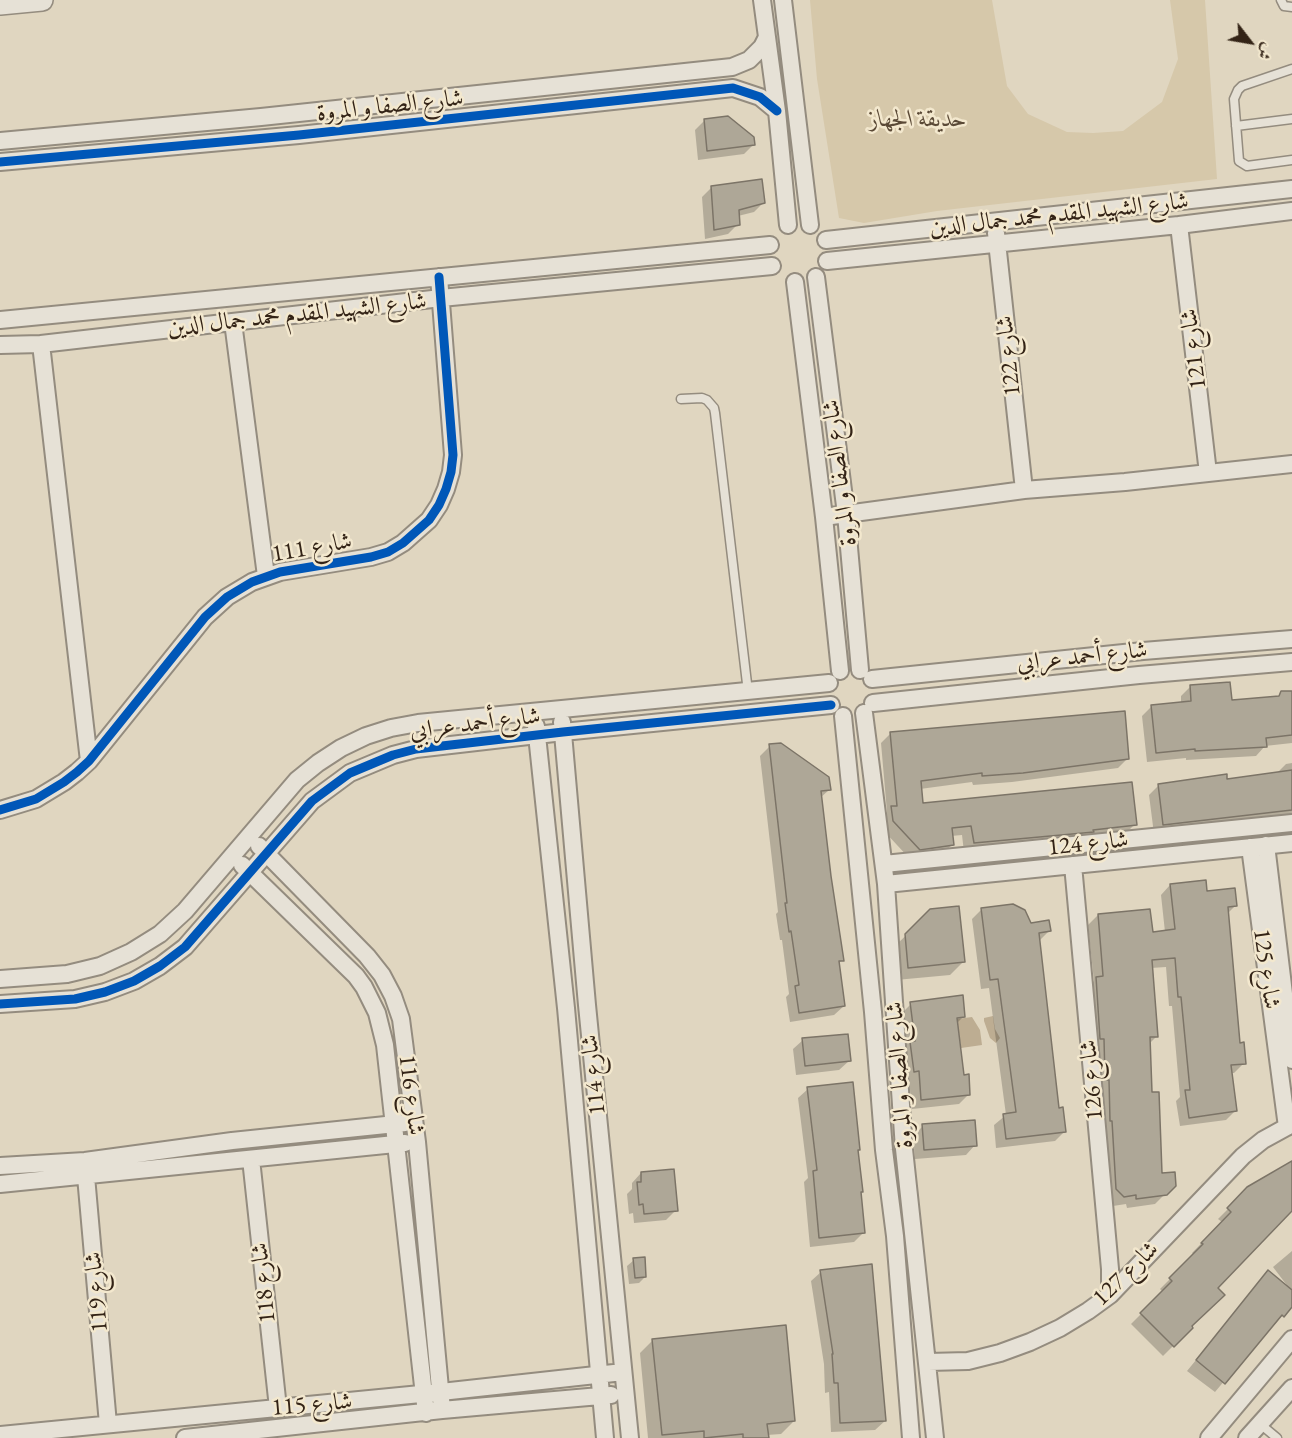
<!DOCTYPE html>
<meta charset="utf-8">
<style>
body{margin:0}
#map{position:relative;width:1292px;height:1438px;overflow:hidden;background:#e0d6c0;font-family:"EB Garamond",Amiri,serif}
canvas{display:block}
.north{position:absolute;left:1220px;top:12px;width:60px;height:60px;-webkit-text-stroke:4px #f3e8ce;paint-order:stroke;rotate:121deg;font-size:16px;font-weight:700;line-height:24px;text-align:center;color:#332316}
.north::after{content:'';display:block;margin:auto;width:21px;height:27px;background:#332316;clip-path:polygon(50% 0,100% 100%,50% 72%,0 100%)}
</style>
<div id="map">
<canvas width="1292" height="1438"></canvas>
<div class="north">ش</div>
</div>
<script>
const g = document.querySelector('canvas').getContext('2d');
g.lineJoin = 'round';
function fill(path, color) {
  g.fillStyle = color;
  g.fill(path, 'evenodd');
}
function shape(rows) {
  const path = new Path2D();
  for (const r of rows) {
    path.moveTo(r[0], r[1]);
    for (let i = 2; i < r.length; i += 2) path.lineTo(r[i], r[i + 1]);
  }
  return path;
}
function trace(path, color, width, dash) {
  g.strokeStyle = color;
  g.lineWidth = width;
  g.lineCap = dash ? 'butt' : 'round';
  g.setLineDash(dash || []);
  g.stroke(path);
}
function label(font, color, halo, rows, align = 'center') {
  g.font = font + ' "EB Garamond",Amiri,serif';
  g.lineWidth = 5;
  g.setLineDash([]);
  g.textBaseline = 'middle';
  g.strokeStyle = halo;
  g.fillStyle = color;
  for (const [text, x, y, turn = 0] of rows) {
    g.save();
    g.translate(x, y);
    g.rotate((+turn || 0) * Math.PI / 180);
    g.textAlign = isNaN(turn) ? turn : align;
    if (halo) g.strokeText(text, 0, 0);
    g.fillText(text, 0, 0);
    g.restore();
  }
}
const green = shape([
 [810,0,992,0,1007,86,1028,114,1067,132,1093,133,1123,131,1162,102,1178,59,1170,0,1205,0,1217,179,937,211,864,223,839,218,817,79]
]);
const water = shape([
 [993,1016,995,1029,1000,1038,996,1043,990,1038,984,1021,984,1018],
 [972,1017,980,1030,982,1045,961,1048,957,1019]
]);
const shadow = shape([
 [705,120,754,144,744,154,698,160,695,130],
 [712,187,764,202,754,212,738,216,738,224,728,234,705,239,702,197],
 [1190,687,1230,701,1277,697,1282,693,1292,692,1292,743,1265,746,1256,756,1186,760,1186,758,1147,762,1142,716,1152,706,1181,703,1181,696],
 [891,733,1128,758,1118,768,1012,782,973,785,972,782,920,789,922,804,1135,824,1125,834,964,852,962,835,951,836,952,845,942,854,910,859,884,831,882,817,887,812,881,743],
 [770,746,829,790,820,798,842,960,838,964,844,1006,834,1015,790,1022,786,997,789,994,782,940,780,940,776,914,778,912,760,756],
 [1292,763,1292,818,1154,834,1149,795,1158,786,1226,780,1276,774,1286,764],
 [1170,885,1205,893,1236,905,1227,914,1238,1044,1244,1063,1234,1073,1230,1073,1235,1111,1226,1120,1180,1126,1176,1101,1180,1097,1172,1006,1169,1006,1166,967,1151,968,1157,1036,1149,1044,1151,1094,1161,1174,1174,1185,1155,1204,1127,1208,1126,1204,1113,1206,1107,1199,1087,988,1094,981,1088,925,1098,915,1151,934,1165,932,1161,895],
 [982,909,1049,931,1039,941,1057,1109,1065,1131,1055,1141,996,1148,994,1125,1006,1115,989,988,981,989,972,919],
 [931,911,963,962,950,975,896,980,892,949],
 [911,1004,964,1016,956,1024,963,1076,969,1094,959,1104,912,1109,909,1080,904,1081,901,1014],
 [803,1040,849,1061,839,1070,796,1075,793,1049],
 [808,1089,859,1150,857,1151,864,1232,854,1242,810,1247,804,1182,808,1178,798,1098],
 [923,1126,975,1145,966,1155,915,1159,913,1136],
 [1292,1162,1292,1208,1216,1288,1191,1328,1163,1356,1131,1324,1163,1292,1160,1289,1194,1255,1192,1253,1222,1222,1218,1219,1238,1199],
 [641,1173,676,1210,666,1220,634,1223,633,1213,629,1214,627,1194,632,1189,632,1183],
 [1292,1251,1292,1305,1274,1325,1272,1324,1215,1392,1187,1371,1268,1272,1289,1288,1273,1267],
 [634,1260,645,1277,639,1283,629,1284,627,1266],
 [821,1272,885,1421,875,1430,831,1432,829,1392,825,1393,824,1364,811,1281],
 [653,1340,794,1421,781,1434,767,1435,767,1438,648,1438,640,1353]
]);
const building = shape([
 [728,116,754,137,755,145,707,151,704,119,728,116],
 [762,179,765,203,739,210,740,225,714,230,711,186,762,179],
 [1230,682,1232,700,1279,696,1281,691,1292,691,1292,735,1266,738,1267,747,1195,751,1195,749,1156,753,1151,705,1191,701,1190,685,1230,682],
 [1125,711,1129,759,1023,773,982,776,982,773,921,781,923,803,1132,782,1137,825,1093,830,1094,832,974,843,971,826,952,828,954,845,920,850,893,821,891,806,897,806,890,732,1125,711],
 [781,743,829,777,831,790,821,791,831,876,844,961,839,961,845,1006,799,1013,795,986,799,985,791,931,789,932,785,903,787,903,769,744,781,743],
 [1292,770,1292,810,1163,825,1158,784,1227,774,1227,779,1292,770],
 [1206,880,1207,891,1235,888,1237,906,1228,907,1240,1043,1244,1042,1246,1064,1231,1065,1237,1111,1189,1118,1185,1090,1190,1090,1181,997,1178,997,1175,958,1152,960,1158,1037,1150,1037,1152,1092,1159,1092,1162,1173,1175,1172,1176,1186,1167,1195,1136,1199,1136,1195,1124,1197,1116,1189,1112,1121,1110,1121,1109,1080,1105,1080,1104,1039,1100,1039,1096,977,1103,976,1098,914,1150,909,1153,932,1175,929,1170,884,1206,880],
 [1013,904,1025,910,1031,923,1049,920,1051,931,1039,933,1059,1108,1063,1107,1066,1132,1006,1139,1003,1114,1016,1112,998,979,990,980,981,908,1013,904],
 [959,906,965,962,908,968,905,934,930,909,959,906],
 [963,995,965,1017,957,1018,964,1075,969,1074,970,1095,921,1100,919,1071,914,1072,910,1042,915,1041,910,1002,963,995],
 [848,1034,851,1061,805,1066,802,1038,848,1034],
 [853,1082,860,1150,858,1150,863,1192,861,1192,865,1233,819,1238,813,1171,817,1170,807,1087,853,1082],
 [975,1120,977,1146,924,1150,922,1124,975,1120],
 [1292,1161,1292,1211,1218,1288,1225,1295,1192,1326,1193,1328,1174,1347,1140,1313,1172,1281,1169,1278,1203,1244,1201,1243,1231,1212,1227,1208,1247,1187,1292,1161],
 [674,1169,678,1211,644,1214,643,1204,639,1205,637,1182,641,1182,641,1172,674,1169],
 [645,1257,646,1277,635,1278,633,1258,645,1257],
 [872,1264,886,1421,840,1423,838,1383,834,1383,832,1354,833,1354,820,1270,872,1264],
 [1268,1270,1292,1290,1292,1307,1284,1317,1282,1315,1225,1384,1196,1360,1268,1270],
 [786,1325,795,1421,767,1424,769,1438,743,1438,743,1434,704,1438,704,1431,662,1435,652,1339,786,1325]
]);
const service = shape([
 [1281,0,1284,6,1292,7],
 [1292,69,1242,86,1238,90,1234,99,1239,161,1247,166,1292,160],
 [1236,126,1292,119],
 [681,399,702,398,707,400,714,408,715,413,748,692],
 [1259,1423,1277,1438]
]);
const minor = shape([
 [762,0,777,111,788,225],
 [783,0,810,225],
 [0,141,261,117,732,67,749,60,762,47,766,39],
 [0,162,299,135,733,88,760,97,777,111],
 [1179,225,1208,473],
 [996,233,1024,490],
 [826,240,1292,189],
 [827,261,1179,225,1292,211],
 [816,277,846,514,860,670],
 [795,282,824,517,840,671],
 [0,320,770,245],
 [233,322,266,576],
 [41,344,89,761],
 [0,345,41,344,441,298,772,266],
 [824,517,1024,490,1125,482,1292,464],
 [872,679,1143,651,1292,639],
 [873,703,1139,675,1292,662],
 [864,713,886,884,904,1149,935,1438],
 [843,716,873,1012,884,1150,895,1236,911,1438],
 [562,722,587,1005,630,1438],
 [536,726,566,1008,605,1438],
 [0,810,36,799,64,782,77,772,89,761,205,617,227,597,252,582,280,572,371,557,388,552,403,543,429,520,439,505,446,489,451,472,453,455,439,277],
 [1266,845,1292,1060],
 [259,846,367,956,382,975,393,996,401,1019,417,1142,442,1410],
 [1250,847,1287,1127],
 [884,864,1292,823],
 [242,865,356,976,364,987,377,1013,385,1045,426,1413],
 [1073,865,1110,1269,1110,1295],
 [886,884,1292,843],
 [0,979,67,974,100,966,131,952,160,934,185,911,297,780,318,763,341,748,366,736,391,728,418,723,829,683],
 [0,1004,75,999,105,992,134,981,160,966,185,947,312,801,350,773,393,755,416,749,563,732,831,705],
 [251,1159,278,1408],
 [85,1165,108,1424],
 [0,1166,85,1161,232,1141,405,1123],
 [0,1184,405,1143],
 [928,1362,968,1361,1000,1353,1030,1342,1060,1328,1088,1311,1110,1295,1243,1156,1263,1140,1292,1124],
 [0,1435,441,1392,623,1372],
 [185,1438,442,1410,611,1395],
 [1209,1438,1292,1339],
 [1247,1438,1292,1388]
]);
const tertiary = shape([
 [0,4,42,0]
]);
const cycleway = shape([
 [0,162,299,135,733,88,760,97,777,111],
 [0,810,36,799,64,782,77,772,89,761,205,617,227,597,252,582,280,572,371,557,388,552,403,543,429,520,439,505,446,489,451,472,453,455,439,277],
 [0,1004,75,999,105,992,134,981,160,966,185,947,312,801,350,773,393,755,416,749,563,732,831,705]
]);
const streetNames = [
 ["شارع الصفا و المروة",390,106,-6],
 ["شارع الشهيد المقدم محمد جمال الدين",1059,215,-6],
 ["شارع الشهيد المقدم محمد جمال الدين",297,315,-6],
 ["شارع 121",1194,349,-97],
 ["شارع 122",1009,356,-96],
 ["شارع الصفا و المروة",840,473,-97],
 ["شارع 111",312,548,-10],
 ["شارع أحمد عرابي",1082,657,-6],
 ["شارع أحمد عرابي",475,724,-7],
 ["شارع 124",1088,844,-6],
 ["شارع 125",1266,969,82],
 ["شارع 114",594,1075,-96],
 ["شارع الصفا و المروة",900,1075,-94],
 ["شارع 126",1092,1080,-95],
 ["شارع 116",411,1095,83],
 ["شارع 127",1126,1274,-44],
 ["شارع 118",264,1283,-96],
 ["شارع 119",97,1292,-95],
 ["شارع 115",312,1405,-5]
];
const parkNames = [
 ["حديقة الجهاز",918,119]
];
fill(green, '#d6c8aa');
fill(water, '#bdad92');
fill(shadow, '#0003');
fill(building, '#aea797');
trace(building, '#7c7467', 1.5);
trace(service, '#948c7f', 11);
trace(minor, '#948c7f', 20);
trace(tertiary, '#948c7f', 24);
trace(service, '#e6e1d6', 8);
trace(minor, '#e6e1d6', 16);
trace(tertiary, '#e6e1d6', 21);
trace(cycleway, '#0057b8', 9);
label('24px', '#332316', '#f3e8ce', streetNames);
label('italic 24px', '#5a4936', '#f3e8ce', parkNames);
</script>
